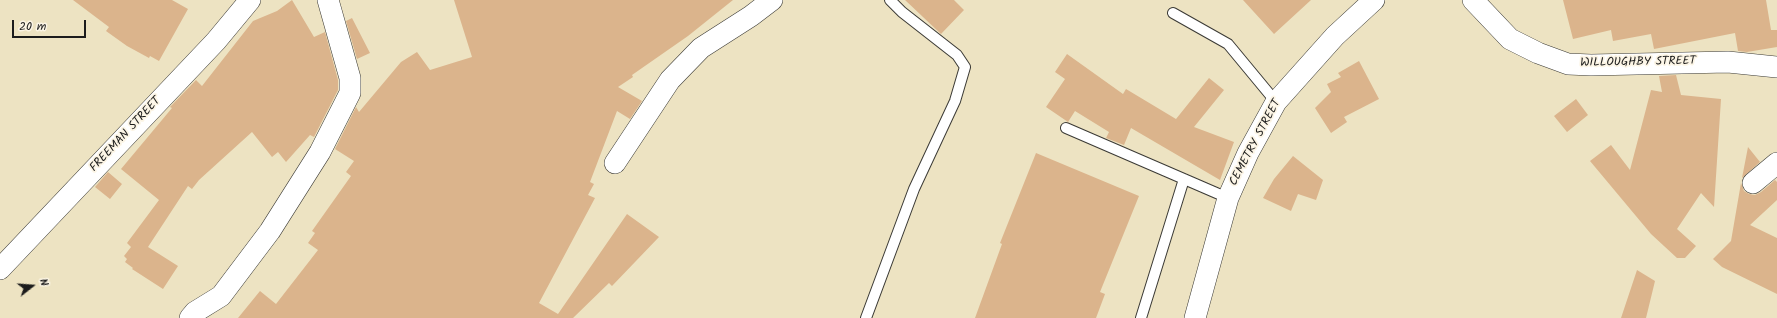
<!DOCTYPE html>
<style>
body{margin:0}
#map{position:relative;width:1777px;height:318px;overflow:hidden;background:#ede3c2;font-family:Kalam,sans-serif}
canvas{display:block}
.north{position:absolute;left:12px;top:266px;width:40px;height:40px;-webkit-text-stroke:3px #fcf5e5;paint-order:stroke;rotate:73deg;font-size:11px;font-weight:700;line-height:16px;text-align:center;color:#1c1c1c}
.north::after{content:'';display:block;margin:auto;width:14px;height:18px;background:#1c1c1c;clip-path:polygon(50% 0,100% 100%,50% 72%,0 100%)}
.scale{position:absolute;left:12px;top:20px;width:74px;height:18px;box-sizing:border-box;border:2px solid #1c1c1c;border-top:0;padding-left:5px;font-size:12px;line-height:14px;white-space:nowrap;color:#1c1c1c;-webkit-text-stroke:3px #fcf5e5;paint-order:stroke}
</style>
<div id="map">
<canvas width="1777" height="318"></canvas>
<div class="north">N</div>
<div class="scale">20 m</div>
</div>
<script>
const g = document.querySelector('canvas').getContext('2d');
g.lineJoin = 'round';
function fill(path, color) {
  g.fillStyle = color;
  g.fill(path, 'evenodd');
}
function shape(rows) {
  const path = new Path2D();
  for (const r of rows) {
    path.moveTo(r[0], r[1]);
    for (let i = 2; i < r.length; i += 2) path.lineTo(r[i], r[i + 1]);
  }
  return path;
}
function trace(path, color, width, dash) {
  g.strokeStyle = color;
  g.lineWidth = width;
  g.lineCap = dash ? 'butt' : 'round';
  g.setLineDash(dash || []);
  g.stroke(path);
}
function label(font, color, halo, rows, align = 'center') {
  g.font = font + ' Kalam,sans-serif';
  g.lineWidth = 3.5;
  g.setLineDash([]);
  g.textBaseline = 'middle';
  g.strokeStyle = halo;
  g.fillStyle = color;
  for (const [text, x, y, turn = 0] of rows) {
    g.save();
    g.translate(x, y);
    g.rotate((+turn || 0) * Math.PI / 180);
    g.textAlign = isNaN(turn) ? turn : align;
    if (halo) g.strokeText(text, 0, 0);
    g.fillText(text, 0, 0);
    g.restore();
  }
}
const building = shape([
 [73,0,172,0,188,9,159,61,150,56,149,58,127,46,106,31,109,27],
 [292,0,314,37,325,32,338,80,338,90,314,137,310,135,286,162,278,152,272,157,252,132,199,180,192,189,188,186,148,247,178,266,163,289,132,269,133,268,125,262,127,259,124,256,131,247,127,243,159,200,121,169,172,108,170,107,196,80,202,86,253,21,277,11],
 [454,0,733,0,688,36,632,75,633,77,618,87,642,101,630,119,617,111,590,182,594,184,588,195,595,198,539,303,558,314,627,214,659,237,612,286,609,283,573,318,238,318,260,291,276,304,318,250,308,243,315,233,312,231,351,176,346,172,354,161,335,149,356,107,359,112,401,62,417,52,430,70,472,57],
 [905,0,954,0,964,10,941,34],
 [1243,0,1311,0,1274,34],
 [1563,0,1766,0,1771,30,1777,30,1777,47,1747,52,1738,51,1735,33,1654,49,1651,34,1613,41,1611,30,1573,39],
 [352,18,370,53,357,59,346,21],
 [1067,54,1123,94,1126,89,1176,119,1209,78,1224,90,1194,127,1234,142,1220,180,1131,128,1124,145,1106,138,1109,132,1075,111,1068,122,1046,107,1065,79,1055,72],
 [1359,61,1379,99,1344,117,1347,122,1331,133,1315,108,1331,92,1327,84,1341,77,1338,73],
 [1676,75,1681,95,1721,99,1714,207,1701,193,1677,229,1696,246,1685,258,1677,258,1651,234,1590,161,1611,145,1630,170,1651,90,1662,92,1659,76],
 [1576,99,1588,115,1567,132,1554,116],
 [1748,147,1760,162,1742,178],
 [1036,153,1139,196,1100,292,1105,294,1096,318,975,318,1002,244,1000,243],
 [1293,156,1323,180,1316,200,1298,194,1291,211,1263,198,1274,179],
 [108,172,122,184,110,199,95,187],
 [1775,180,1777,182,1777,200,1750,225,1777,238,1777,294,1722,267,1713,259,1731,241,1741,183,1744,191,1749,194,1755,195,1761,192],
 [1637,270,1655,281,1646,318,1621,318]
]);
const lane = shape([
 [1173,13,1228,44,1276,102],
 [1066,128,1228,198],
 [866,318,914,189,955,101,965,67,957,55,902,12,890,0],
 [1141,318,1184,179]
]);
const street = shape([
 [1473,0,1510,39,1538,53,1568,64,1591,65,1728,62,1777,67],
 [615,163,670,80,701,48,751,16,772,0],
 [1753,183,1777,163],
 [0,269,216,41,250,0],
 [190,318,195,312,221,296,270,231,320,152,350,93,350,78,328,0],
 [1195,318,1228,198,1248,153,1276,102,1335,36,1374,0]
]);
const streetNames = [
 ["WILLOUGHBY STREET",1638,63,-1],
 ["FREEMAN STREET",126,135,-47],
 ["CEMETRY STREET",1256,143,-62]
];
fill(building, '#dbb48c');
trace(lane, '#3b3a35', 12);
trace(street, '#3b3a35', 22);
trace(lane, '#fff', 10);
trace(street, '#fff', 21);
label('12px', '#1c1c1c', '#fcf5e5', streetNames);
</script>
